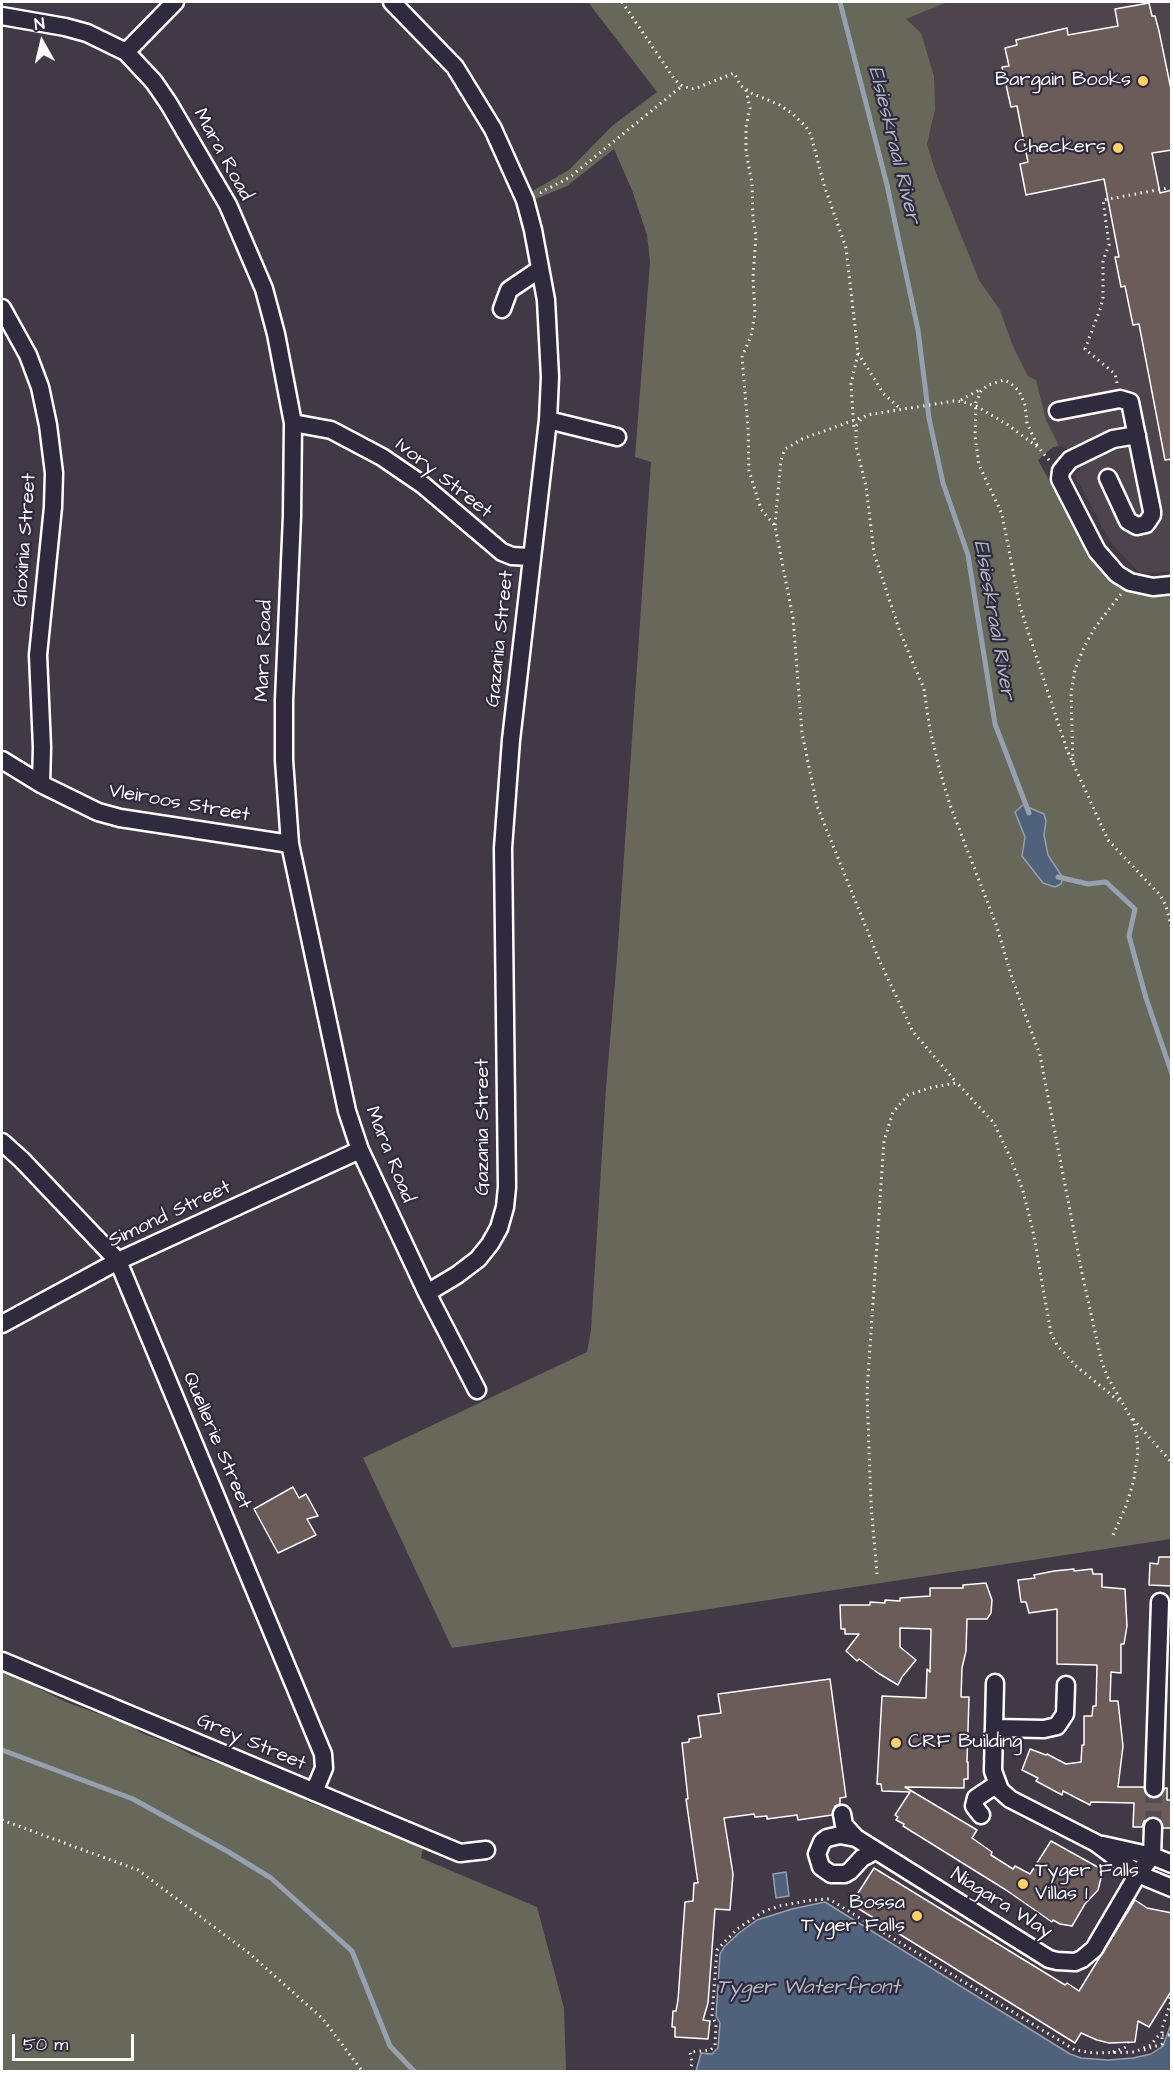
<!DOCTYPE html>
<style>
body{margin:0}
#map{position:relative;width:1173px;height:2073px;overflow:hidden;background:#413945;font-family:"Architects Daughter",sans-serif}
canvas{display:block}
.frame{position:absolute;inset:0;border:3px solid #fff;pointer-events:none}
.north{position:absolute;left:12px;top:12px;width:60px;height:60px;-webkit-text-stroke:4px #2f2a3d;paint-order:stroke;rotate:352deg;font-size:16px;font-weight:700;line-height:24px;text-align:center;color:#fff}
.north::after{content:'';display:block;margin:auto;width:21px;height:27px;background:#fff;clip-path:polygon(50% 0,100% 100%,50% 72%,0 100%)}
.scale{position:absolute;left:12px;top:2034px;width:122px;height:27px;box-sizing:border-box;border:3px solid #fff;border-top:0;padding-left:8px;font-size:18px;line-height:21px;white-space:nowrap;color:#fff;-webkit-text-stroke:4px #2f2a3d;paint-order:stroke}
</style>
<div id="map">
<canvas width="1173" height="2073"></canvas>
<div class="frame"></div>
<div class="north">N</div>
<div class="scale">50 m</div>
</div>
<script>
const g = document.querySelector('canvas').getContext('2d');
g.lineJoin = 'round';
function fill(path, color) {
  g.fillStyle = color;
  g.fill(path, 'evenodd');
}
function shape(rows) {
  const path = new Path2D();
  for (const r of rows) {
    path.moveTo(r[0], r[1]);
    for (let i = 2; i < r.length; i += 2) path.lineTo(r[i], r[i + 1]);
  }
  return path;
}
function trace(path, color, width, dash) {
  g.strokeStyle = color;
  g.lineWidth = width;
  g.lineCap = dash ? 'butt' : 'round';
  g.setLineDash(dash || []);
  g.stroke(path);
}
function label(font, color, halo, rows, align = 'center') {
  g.font = font + ' "Architects Daughter",sans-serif';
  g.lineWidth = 4.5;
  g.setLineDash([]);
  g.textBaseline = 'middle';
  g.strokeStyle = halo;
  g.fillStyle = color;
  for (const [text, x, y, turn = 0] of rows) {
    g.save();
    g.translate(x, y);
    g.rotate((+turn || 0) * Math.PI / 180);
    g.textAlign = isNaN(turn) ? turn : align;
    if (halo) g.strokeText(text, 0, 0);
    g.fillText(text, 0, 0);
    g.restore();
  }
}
const built = shape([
 [948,2,1171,2,1171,571,1159,573,1139,572,1111,543,1075,475,1081,467,1072,450,1059,446,1049,429,1028,376,1013,346,1000,310,979,280,936,173,927,144,935,110,905,19]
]);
const green = shape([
 [588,2,948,2,906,19,921,33,934,76,935,110,927,144,936,173,979,280,1000,310,1013,346,1028,376,1036,380,1046,420,1059,446,1053,447,1038,460,1093,561,1100,570,1119,585,1137,593,1158,595,1171,594,1171,1539,452,1648,363,1458,587,1352,591,1330,606,1088,617,958,651,462,635,457,650,262,647,235,632,190,614,149,567,186,533,200,529,193,569,170,612,126,657,92],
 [2,1670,66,1702,132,1726,141,1733,174,1745,192,1755,260,1777,291,1790,308,1802,418,1843,423,1848,421,1858,537,1907,564,2008,566,2071,2,2071]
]);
const water = shape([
 [1023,805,1044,814,1046,821,1044,835,1048,855,1063,878,1061,884,1055,887,1043,883,1022,856,1025,837,1015,812,1023,805],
 [786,1872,789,1896,776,1898,773,1874,786,1872],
 [825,1902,1070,2054,1081,2058,1108,2060,1133,2058,1151,2054,1163,2046,1171,2024,1171,2071,696,2071,701,2053,712,2054,718,2048,720,2023,716,2016,720,1954,724,1947,739,1933,757,1920,792,1909,825,1902]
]);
const stream = shape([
 [840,2,887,185,918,330,929,418,943,483,968,555,995,724,1029,813],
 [1058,877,1088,884,1106,882,1135,909,1129,936,1146,998,1172,1074],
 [2,1750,133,1799,227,1851,271,1878,352,1951,390,2046,415,2072]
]);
const building = shape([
 [1149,3,1152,16,1155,16,1159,31,1172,94,1172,150,1152,153,1160,193,1172,190,1172,459,1165,460,1139,324,1133,325,1125,286,1121,287,1115,257,1119,257,1104,179,1026,195,1020,164,1028,162,1017,106,1011,107,1002,67,1009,66,1005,48,1017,45,1016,40,1067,28,1068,35,1118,26,1115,9,1149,3],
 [293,1487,299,1498,306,1494,318,1516,307,1519,316,1535,278,1553,254,1509,293,1487],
 [1159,1557,1172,1557,1172,1586,1149,1585,1150,1563,1158,1564,1159,1557],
 [1074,1569,1074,1571,1092,1569,1093,1574,1102,1574,1102,1587,1125,1589,1127,1626,1124,1644,1121,1644,1121,1673,1111,1672,1110,1701,1118,1701,1123,1746,1118,1787,1144,1787,1148,1797,1154,1798,1159,1797,1165,1788,1167,1788,1167,1800,1172,1800,1172,1828,1163,1828,1159,1818,1153,1817,1144,1821,1142,1827,1133,1827,1134,1803,1091,1802,1090,1805,1063,1791,1062,1795,1036,1781,1038,1778,1022,1770,1030,1749,1046,1755,1047,1754,1066,1764,1081,1762,1082,1745,1084,1745,1084,1716,1092,1716,1093,1706,1096,1706,1097,1665,1057,1664,1057,1609,1029,1613,1026,1602,1021,1602,1018,1580,1035,1578,1034,1575,1054,1571,1074,1569],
 [986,1583,992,1600,991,1613,987,1619,967,1619,966,1651,962,1668,961,1697,969,1697,967,1762,968,1762,968,1779,964,1779,964,1788,905,1787,977,1830,972,1838,992,1852,991,1855,1013,1869,1015,1866,1030,1874,1051,1841,1103,1870,1098,1890,1085,1904,1072,1926,1060,1924,1053,1920,1052,1922,1006,1890,903,1826,904,1824,896,1820,898,1817,895,1815,910,1792,882,1791,881,1784,877,1784,882,1696,926,1698,927,1669,930,1672,931,1629,900,1628,900,1647,916,1660,902,1677,898,1685,878,1673,859,1659,857,1661,846,1651,859,1634,845,1634,845,1629,841,1629,840,1605,870,1605,870,1602,885,1603,885,1600,900,1601,900,1598,930,1596,930,1588,963,1588,963,1585,986,1583],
 [830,1679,846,1797,840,1798,840,1804,835,1806,832,1815,798,1820,797,1815,767,1819,767,1816,755,1817,754,1814,724,1818,733,1874,730,1910,715,1909,708,2003,703,2020,710,2021,708,2039,675,2037,675,2027,672,2027,673,2011,676,2011,678,2000,685,1902,693,1901,694,1883,698,1883,686,1799,688,1799,682,1743,689,1742,689,1739,701,1737,698,1716,721,1713,718,1694,830,1679],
 [874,1868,1065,1985,1067,1983,1079,1991,1135,1900,1147,1908,1172,1913,1172,1990,1149,2027,1138,2021,1135,2042,1109,2043,1097,2040,1081,2033,1075,2043,851,1904,874,1868]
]);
const minorTunnel = shape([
 [1153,1827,1154,1788]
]);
const path = shape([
 [622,2,675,80,682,86,691,89,699,87,734,73,741,86,753,94,778,104,793,114,806,127,811,135,824,185,846,248,858,353,851,384,854,429],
 [746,90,750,108,746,127,746,151,752,184,753,220,756,235,753,278,755,313,751,336,742,357,748,427,749,471,761,509,775,526,793,618,802,733,817,806,880,962,913,1032,957,1083],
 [540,193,570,177,682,86],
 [858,353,883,393,901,409],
 [1117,383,1115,374,1085,349,1101,307,1103,297,1103,261,1109,245,1103,200,1168,188],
 [961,400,981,389],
 [1037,445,1027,423,1025,405,1019,391,1009,382,1004,380,988,385,981,391,976,402,975,436,979,465,1002,514,1020,607,1067,750,1108,840,1160,895,1166,906,1172,929],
 [1049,460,1039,448,1008,425,976,406,964,402,954,401,867,415,862,418,856,426,856,446,866,486,874,553,900,632,924,689,930,730,940,771,950,805,997,927,1012,978,1040,1055,1082,1273,1101,1359,1107,1376,1134,1423,1137,1437,1138,1453,1134,1479,1127,1504,1113,1535],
 [775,525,781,460,785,449,802,439,863,417],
 [1073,762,1071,694,1075,670,1084,647,1096,626,1121,594],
 [1133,1419,1172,1463],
 [877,1574,871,1505,867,1391,884,1141,893,1112,908,1095,933,1087,957,1083,994,1123,1011,1159,1023,1191,1033,1231,1051,1333,1057,1345,1076,1366,1120,1402],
 [2,1820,138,1870,250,1954,322,2018,363,2072],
 [1170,1911,1172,1912],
 [1144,2050,1162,2044,1162,2029,1171,2001,1169,1995],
 [1113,2052,1126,2047,1128,2043],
 [690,2072,692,2063,690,2052,711,2050,715,2045,716,2024,712,2016,717,1950,737,1929,763,1912,779,1906,812,1900,829,1899,1075,2050,1095,2053,1134,2052,1151,2045,1159,2035,1172,2035]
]);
const minor = shape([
 [392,2,455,67,493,129,525,200,533,230,546,300,550,377,548,420,511,740,503,848,507,1187,505,1207,499,1228,490,1244,478,1259,457,1275,427,1293],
 [2,16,65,27,87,33,126,52,154,82,169,104,228,205,264,289,276,334,293,423,292,516,284,700,284,760,290,844,347,1111,360,1150,427,1293,477,1390],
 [126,52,175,2],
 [2,308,28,355,40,387,48,425,54,473,53,507,38,655,42,747,41,784],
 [502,309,509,290,540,269],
 [1058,411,1120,399,1130,402,1152,511,1152,515,1146,524,1137,526,1128,521,1108,478],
 [548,420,617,437],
 [293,423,331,430,382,457,423,485,502,552,512,556,531,557],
 [1137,435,1113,439,1070,460,1061,471,1060,479,1097,551,1117,574,1130,582,1153,587,1172,585],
 [2,760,41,784,98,812,120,818,290,844],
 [2,1142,22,1160,118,1261,323,1754,324,1768,314,1792],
 [2,1324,118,1261,360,1150],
 [2,1661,460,1853,486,1850],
 [995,1683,993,1771,1000,1790,1010,1799,1096,1843,1138,1874,1172,1888],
 [994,1728,1044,1729,1057,1726,1065,1714,1066,1685],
 [1154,1788,1160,1602],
 [842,1814,844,1825,856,1838,1049,1959,1057,1961,1075,1962,1082,1959,1094,1949,1138,1874,1152,1856,1172,1864],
 [981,1815,974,1806,976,1798,997,1784],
 [856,1838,840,1835,827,1838,822,1842,817,1854,821,1867,831,1874,845,1874,850,1871,862,1858,875,1851],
 [1103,1845,1152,1856,1153,1827]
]);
const markers = [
 [1143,81,6,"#ffd166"],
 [1118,148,6,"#ffd166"],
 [896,1743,6,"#ffd166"],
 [1023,1884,6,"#ffd166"],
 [917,1916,6,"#ffd166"]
];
const poiNames = [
 ["Bargain Books",1131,81],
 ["Checkers",1106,148],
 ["CRF Building",908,1743,"left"],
 ["Tyger Falls",1035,1872,"left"],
 ["Villas 1",1035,1895,"left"],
 ["Bossa",905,1904],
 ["Tyger Falls",905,1927]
];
const streetNames = [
 ["Mara Road",222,155,61],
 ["Ivory Street",443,479,38],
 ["Gloxinia Street",26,540,-86],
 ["Gazania Street",501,639,-84],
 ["Mara Road",265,651,-88],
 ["Vleiroos Street",179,804,10],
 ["Gazania Street",484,1127,-90],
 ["Mara Road",389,1155,68],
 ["Simond Street",170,1215,-25],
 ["Quellerie Street",216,1441,67],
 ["Grey Street",251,1743,23],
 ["Niagara Way",1001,1904,32]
];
const waterNames = [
 ["Elsieskraal River",893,145,76],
 ["Elsieskraal River",993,620,80],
 ["Tyger Waterfront",808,1989]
];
fill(built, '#4e444b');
fill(green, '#67685a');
fill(water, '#50617b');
trace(water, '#96a0b0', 1.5);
trace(stream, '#96a0b0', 5);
fill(building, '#6c5c59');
trace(building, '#fff', 1.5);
trace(minorTunnel, '#544d58', 16, [16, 8]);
trace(minor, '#fff', 21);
trace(path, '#fff', 3, [1.5, 4.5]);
trace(minor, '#2f2a3d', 16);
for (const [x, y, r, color] of markers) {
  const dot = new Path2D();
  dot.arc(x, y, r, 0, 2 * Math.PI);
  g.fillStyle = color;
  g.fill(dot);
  trace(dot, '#2f2a3d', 2);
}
label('20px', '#fff', '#2f2a3d', poiNames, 'right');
label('20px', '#fff', '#2f2a3d', streetNames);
label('italic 21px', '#b0b8c4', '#2f2a3d', waterNames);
</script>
